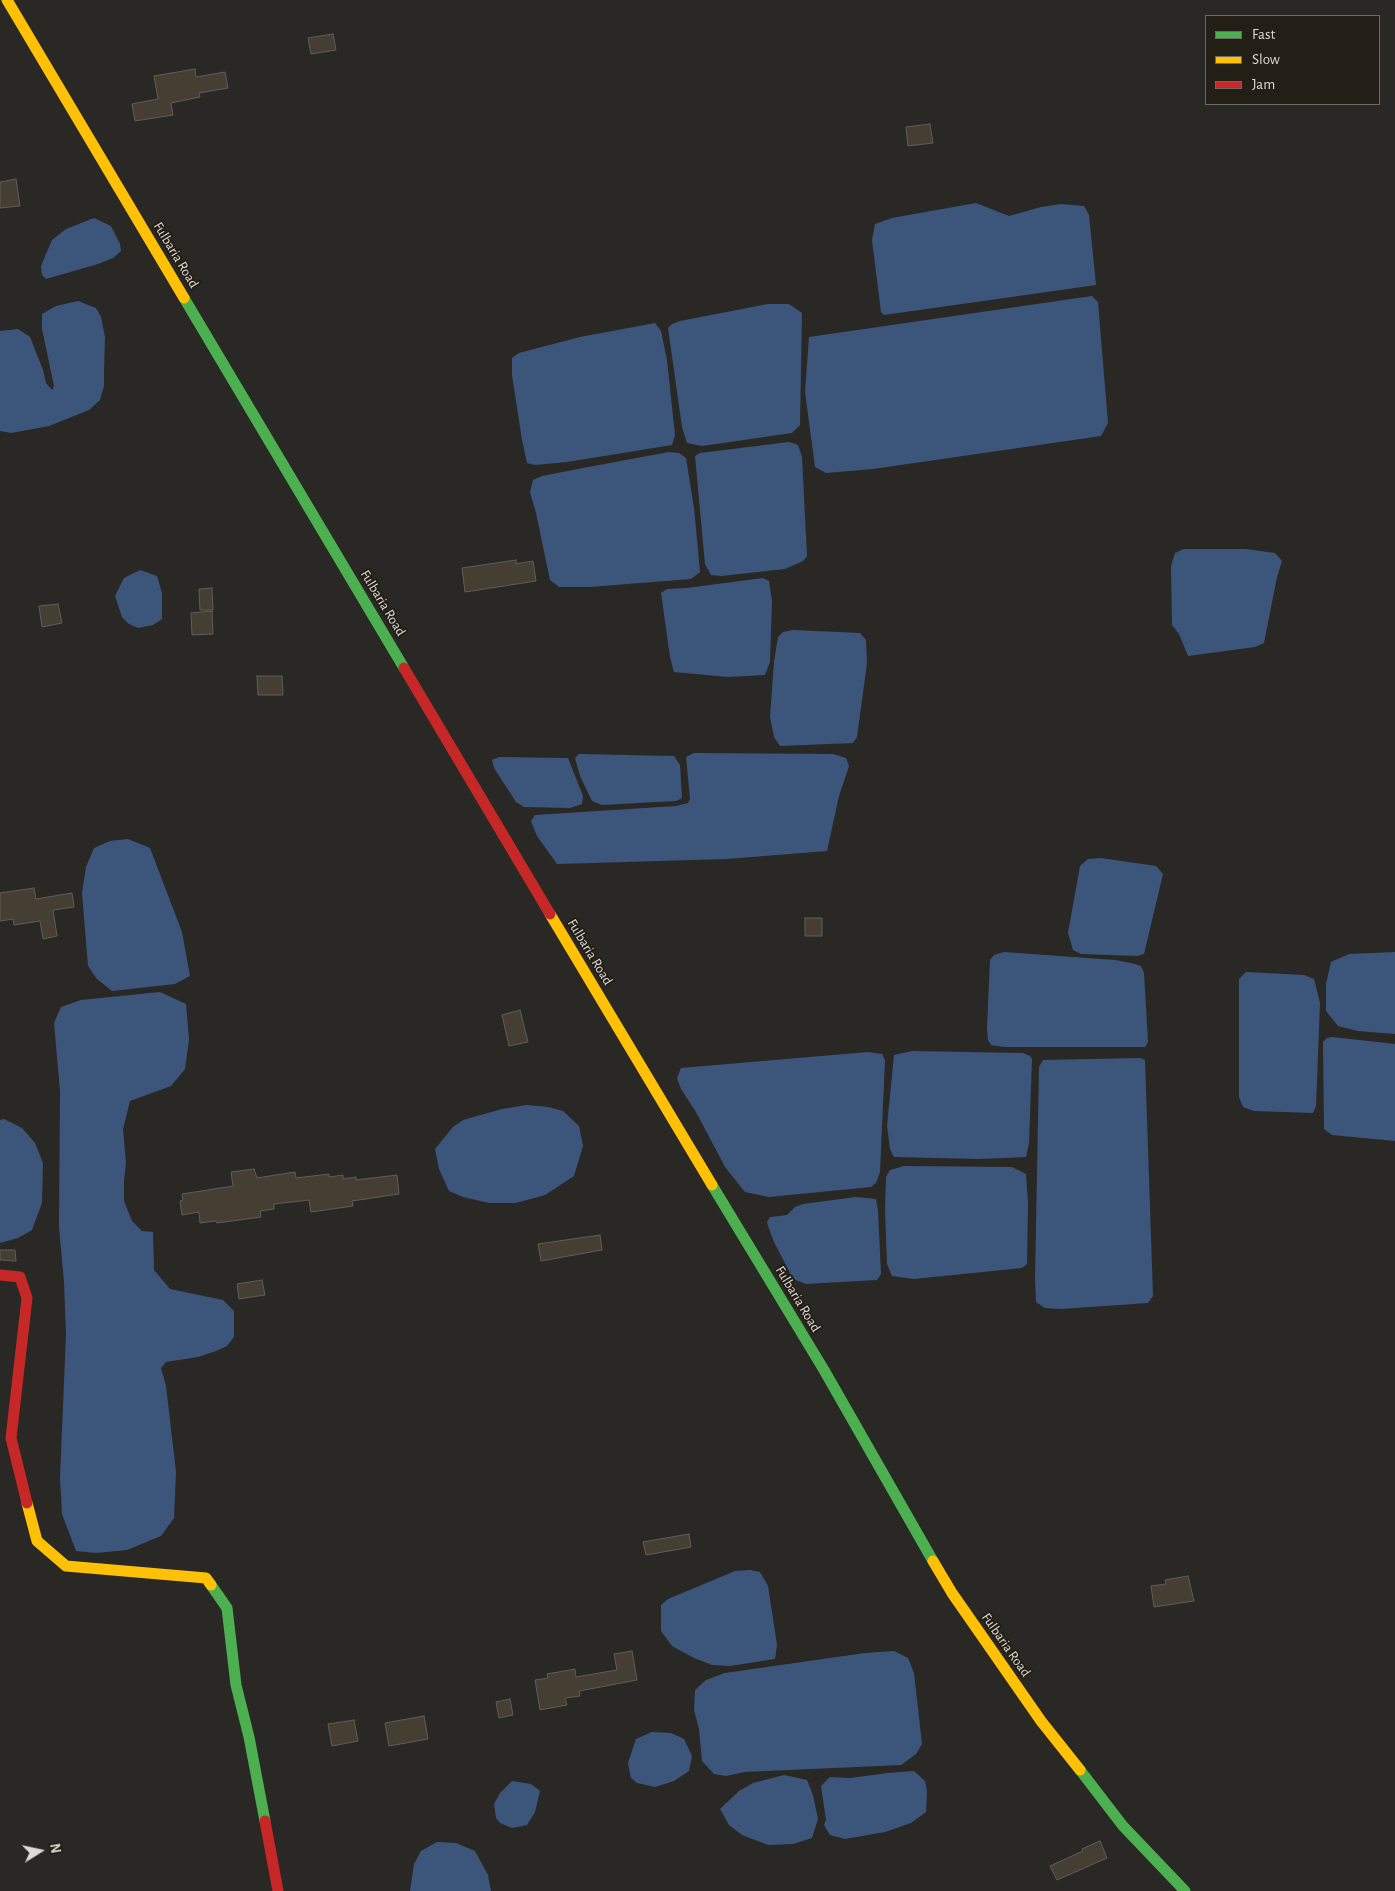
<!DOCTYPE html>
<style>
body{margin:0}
#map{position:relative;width:1395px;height:1891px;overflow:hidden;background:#2a2824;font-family:"Alegreya Sans",sans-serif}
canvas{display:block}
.legend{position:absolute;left:1205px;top:15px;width:175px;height:90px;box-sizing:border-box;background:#231f17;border:1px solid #6e6a63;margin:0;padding:6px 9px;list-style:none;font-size:15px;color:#dedbd6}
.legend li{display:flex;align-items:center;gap:10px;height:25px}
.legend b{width:25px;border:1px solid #6e6a63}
.north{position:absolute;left:15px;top:1826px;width:50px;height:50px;-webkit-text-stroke:4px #231f17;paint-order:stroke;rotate:80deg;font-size:14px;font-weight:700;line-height:20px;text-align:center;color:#dedbd6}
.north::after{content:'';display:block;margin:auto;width:18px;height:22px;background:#dedbd6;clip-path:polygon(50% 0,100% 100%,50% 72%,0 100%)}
</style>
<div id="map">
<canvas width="1395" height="1891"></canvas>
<ul class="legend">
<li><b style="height:6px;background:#4caf50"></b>Fast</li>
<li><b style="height:6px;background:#ffc107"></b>Slow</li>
<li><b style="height:6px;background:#c62828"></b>Jam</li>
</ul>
<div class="north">N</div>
</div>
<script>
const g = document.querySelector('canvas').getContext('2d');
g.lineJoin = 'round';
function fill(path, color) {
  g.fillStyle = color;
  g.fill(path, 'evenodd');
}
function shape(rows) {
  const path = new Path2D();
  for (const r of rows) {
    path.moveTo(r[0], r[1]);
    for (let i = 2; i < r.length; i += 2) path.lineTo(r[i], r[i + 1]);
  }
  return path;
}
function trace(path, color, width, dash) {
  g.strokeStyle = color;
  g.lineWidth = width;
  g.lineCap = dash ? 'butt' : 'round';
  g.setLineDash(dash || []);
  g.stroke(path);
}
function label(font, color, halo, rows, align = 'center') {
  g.font = font + ' "Alegreya Sans",sans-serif';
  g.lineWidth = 4;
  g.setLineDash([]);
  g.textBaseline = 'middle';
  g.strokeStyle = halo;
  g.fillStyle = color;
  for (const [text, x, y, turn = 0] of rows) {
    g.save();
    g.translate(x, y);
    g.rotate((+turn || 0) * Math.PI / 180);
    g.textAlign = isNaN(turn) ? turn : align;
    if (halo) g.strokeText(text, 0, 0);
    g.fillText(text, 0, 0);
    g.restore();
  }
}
const water = shape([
 [976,203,1009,216,1041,207,1061,204,1084,206,1089,215,1096,285,884,315,881,312,872,240,875,224,892,218],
 [94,218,111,226,120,244,121,251,113,258,98,264,46,279,42,275,41,266,52,240,66,229],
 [1092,296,1098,302,1108,423,1101,436,873,469,826,473,815,467,805,392,809,337],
 [78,301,96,308,101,317,105,337,104,371,104,386,100,400,89,410,49,426,11,433,0,431,0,331,18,329,30,337,43,370,46,383,52,390,54,386,42,329,42,314,56,306],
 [768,304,789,304,802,313,800,425,792,433,702,446,687,443,682,427,668,328,672,324,680,321],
 [655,323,661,331,667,360,675,435,672,445,567,462,535,465,527,463,522,440,512,375,512,358,519,353,580,337],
 [789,442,798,445,802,457,807,556,803,561,785,569,721,576,711,575,705,564,695,456,700,453],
 [669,452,679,453,686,458,694,508,700,572,691,579,590,587,559,587,550,580,536,513,530,492,533,480,542,476,583,468],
 [1184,549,1246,549,1275,553,1282,561,1277,577,1264,643,1255,647,1188,656,1179,634,1172,625,1171,566,1175,553],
 [140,570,157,576,162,593,162,619,153,625,138,628,129,624,122,617,115,596,124,578],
 [763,578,769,581,772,601,770,662,765,675,728,677,674,672,670,657,661,593,667,589,687,588],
 [793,630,860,633,866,640,867,663,857,737,853,743,780,746,774,737,770,717,774,662,778,637,783,632],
 [694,753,833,754,846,758,849,766,839,796,827,851,727,859,557,864,537,836,531,821,535,815,676,806,688,803,690,799,686,757],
 [579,754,674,756,680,765,682,798,676,801,602,805,592,801,580,776,575,758],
 [499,757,568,758,583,796,582,804,570,808,524,807,516,802,494,768,492,760],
 [128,839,150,848,182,932,190,976,175,984,112,991,97,979,88,966,82,893,86,867,94,848,110,841],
 [1101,858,1156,866,1163,874,1144,954,1137,956,1081,954,1073,950,1068,933,1080,866,1088,859],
 [1004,952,1115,960,1131,963,1141,966,1144,973,1148,1042,1145,1047,1005,1047,991,1045,988,1040,987,1028,990,960,994,955],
 [1395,952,1395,1034,1358,1031,1338,1026,1326,1011,1326,984,1331,962,1349,954],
 [1246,972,1304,975,1314,979,1320,1003,1316,1106,1313,1113,1254,1111,1243,1107,1239,1097,1239,979],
 [160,992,186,1004,189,1039,185,1069,171,1086,130,1101,123,1129,126,1163,124,1181,124,1201,132,1221,142,1231,153,1232,154,1270,170,1289,223,1300,234,1311,234,1337,227,1346,216,1351,198,1357,166,1362,161,1368,166,1386,176,1472,174,1518,161,1536,127,1550,96,1553,76,1551,62,1514,60,1478,66,1335,64,1282,59,1227,60,1091,54,1023,61,1007,81,1000],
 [1332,1037,1395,1044,1395,1141,1332,1135,1324,1129,1323,1042,1327,1038],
 [912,1051,1023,1053,1030,1056,1032,1059,1029,1143,1026,1157,979,1159,894,1157,890,1149,887,1126,894,1055],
 [868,1052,882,1054,885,1060,880,1172,876,1183,871,1187,769,1197,745,1192,725,1167,696,1112,681,1089,677,1078,681,1068],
 [1140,1058,1145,1060,1153,1296,1148,1303,1061,1309,1045,1308,1036,1302,1035,1279,1039,1067,1043,1060],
 [527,1105,548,1107,563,1111,579,1126,583,1146,574,1176,545,1195,516,1203,489,1203,463,1197,449,1191,439,1169,435,1149,453,1127,463,1120,502,1109],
 [4,1119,22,1128,35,1143,43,1163,42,1203,32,1230,18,1238,0,1243,0,1120],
 [904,1166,1012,1167,1026,1174,1028,1203,1027,1264,1022,1268,914,1279,892,1276,887,1264,885,1211,886,1177,890,1170],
 [856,1197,876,1199,878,1211,881,1274,877,1280,806,1284,793,1279,774,1242,768,1226,767,1222,770,1217,787,1215,795,1207,803,1204],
 [750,1570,760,1572,768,1586,777,1645,775,1659,730,1666,712,1665,694,1658,672,1646,661,1631,661,1605,668,1599,735,1571],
 [894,1651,908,1658,914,1673,922,1744,916,1754,901,1765,744,1772,726,1776,714,1774,702,1761,699,1729,694,1710,695,1690,706,1680,725,1673,865,1653],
 [652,1732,671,1733,684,1739,692,1756,689,1771,674,1781,655,1787,637,1783,631,1778,628,1763,636,1739],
 [914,1771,925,1781,927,1791,926,1812,911,1823,885,1832,845,1839,830,1835,824,1825,826,1820,821,1786,830,1777,850,1778,888,1773],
 [784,1775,807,1780,813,1795,818,1819,812,1838,793,1844,768,1845,742,1835,729,1825,720,1809,739,1791,753,1783],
 [512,1781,531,1784,540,1791,535,1812,527,1825,512,1828,500,1823,496,1818,494,1804,500,1793],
 [437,1842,456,1843,475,1851,488,1875,491,1891,410,1891,414,1864,421,1851]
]);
const building = shape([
 [333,34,336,50,311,54,308,38,333,34],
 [195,69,196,77,225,72,228,88,199,93,200,97,171,103,173,115,135,121,132,104,158,99,154,76,195,69],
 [930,124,933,143,908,146,906,127,930,124],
 [16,179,20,206,0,208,0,182,16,179],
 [516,560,516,564,533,561,536,581,465,592,462,568,516,560],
 [212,588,213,610,200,610,199,589,212,588],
 [58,604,62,623,42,627,39,606,58,604],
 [212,611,213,634,192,635,191,613,212,611],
 [257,676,282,676,283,695,258,695,257,676],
 [34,888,36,899,72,893,74,907,53,910,57,936,43,939,40,921,14,925,13,919,0,921,0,893,34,888],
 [805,918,822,918,822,936,805,936,805,918],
 [520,1010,528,1042,509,1046,502,1015,520,1010],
 [254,1169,257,1178,295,1172,296,1178,329,1174,329,1177,343,1175,343,1179,356,1177,356,1180,397,1175,399,1194,352,1201,353,1206,311,1212,309,1200,274,1204,274,1209,260,1211,261,1217,217,1223,216,1221,200,1223,199,1212,182,1215,180,1201,183,1200,182,1194,233,1186,231,1172,254,1169],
 [600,1235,602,1250,541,1261,538,1244,600,1235],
 [0,1250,15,1250,16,1261,0,1260,0,1250],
 [262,1280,265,1295,239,1299,237,1284,262,1280],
 [689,1534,691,1547,646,1555,643,1542,689,1534],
 [1188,1576,1194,1601,1154,1607,1151,1586,1166,1584,1165,1580,1188,1576],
 [632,1651,637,1680,579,1691,580,1696,565,1698,567,1705,540,1710,535,1680,548,1678,547,1674,575,1669,576,1677,617,1670,614,1654,632,1651],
 [510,1699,513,1715,499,1718,496,1702,510,1699],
 [424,1716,428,1739,389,1746,385,1723,424,1716],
 [354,1720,358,1741,332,1746,328,1724,354,1720],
 [1100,1841,1107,1858,1057,1880,1050,1866,1083,1851,1082,1849,1100,1841]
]);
const fast = shape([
 [184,298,404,668],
 [712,1185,824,1370,933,1561],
 [211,1585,227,1608,236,1685,249,1737,265,1821],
 [1080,1770,1123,1826,1185,1891]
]);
const slow = shape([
 [7,0,184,298],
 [550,914,712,1185],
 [27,1503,37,1541,66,1566,206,1578,211,1585],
 [933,1561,952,1593,1041,1721,1080,1770]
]);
const jam = shape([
 [404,668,550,914],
 [0,1275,20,1277,27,1298,11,1438,27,1503],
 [265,1821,278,1891]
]);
const streetNames = [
 ["Fulbaria Road",176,255,59],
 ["Fulbaria Road",383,603,59],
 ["Fulbaria Road",590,952,59],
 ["Fulbaria Road",798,1299,59],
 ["Fulbaria Road",1006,1645,55]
];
fill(water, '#3c567b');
fill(building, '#443e33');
trace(building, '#605e5a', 1);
trace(fast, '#4caf50', 11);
trace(slow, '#ffc107', 11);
trace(jam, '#c62828', 11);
label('14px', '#dedbd6', '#231f17', streetNames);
</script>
